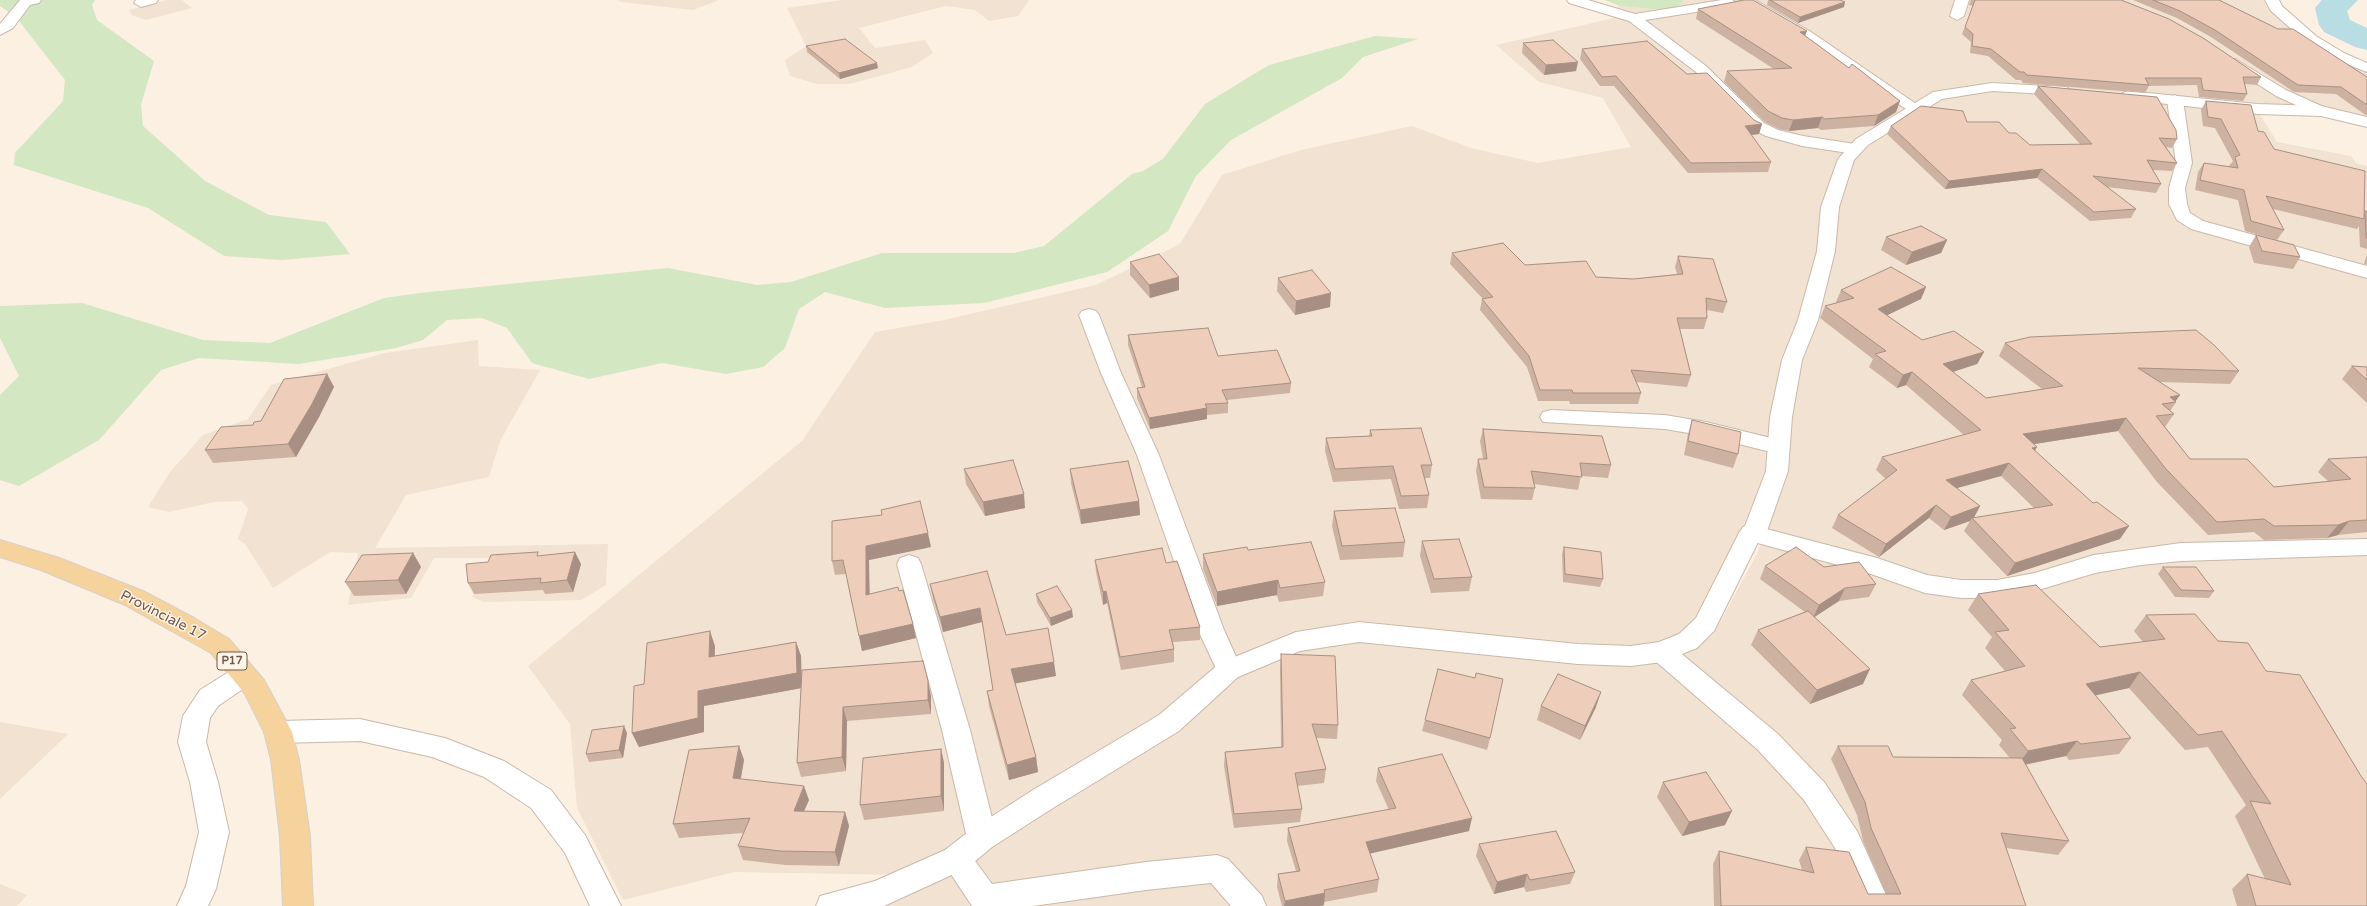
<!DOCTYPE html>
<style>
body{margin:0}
canvas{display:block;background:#fbf0e2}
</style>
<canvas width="2367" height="906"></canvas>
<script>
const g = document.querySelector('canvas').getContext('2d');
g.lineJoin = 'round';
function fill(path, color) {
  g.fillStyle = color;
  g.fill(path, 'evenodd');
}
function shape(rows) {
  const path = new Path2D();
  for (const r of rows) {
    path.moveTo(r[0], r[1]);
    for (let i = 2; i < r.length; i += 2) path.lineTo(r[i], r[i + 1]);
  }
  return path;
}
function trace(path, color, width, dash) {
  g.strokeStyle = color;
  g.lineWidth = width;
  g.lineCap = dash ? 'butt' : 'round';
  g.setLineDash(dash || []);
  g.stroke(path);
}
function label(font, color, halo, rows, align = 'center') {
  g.font = font + ' "Varela Round",sans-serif';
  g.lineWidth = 3;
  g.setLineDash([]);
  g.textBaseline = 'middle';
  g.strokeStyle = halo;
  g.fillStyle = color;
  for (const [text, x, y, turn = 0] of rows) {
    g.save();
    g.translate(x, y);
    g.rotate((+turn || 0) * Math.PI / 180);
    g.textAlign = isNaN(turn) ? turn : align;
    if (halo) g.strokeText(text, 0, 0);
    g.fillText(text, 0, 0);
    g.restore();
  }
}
const residential = shape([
 [166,0,182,0,192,8,146,20,132,15,129,10],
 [617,0,719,0,693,10,621,2],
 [842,0,1029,0,1018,16,989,21,975,10,946,6,859,28,875,48,925,40,933,53,912,67,850,84,817,84,790,76,785,60,806,46,787,8],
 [1684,0,2263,0,2269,8,2303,40,2331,57,2367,73,2367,123,2256,107,2029,86,1926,97,1858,141,1820,250,1764,488,1698,621,1682,636,1628,650,1359,626,1194,693,906,875,734,872,623,900,577,808,570,724,528,666,802,441,875,332,944,320,1096,285,1180,244,1222,175,1301,150,1412,126,1471,148,1538,163,1631,147,1603,98,1539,82,1496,45,1623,16,1608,9,1620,6,1663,10,1677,7],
 [1993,90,2071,94,2259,113,2277,142,2351,156,2356,163,2367,166,2367,906,875,906,1226,680,1294,651,1358,641,1688,650,1713,635,1757,554,1785,480,1791,407,1834,213,1850,164,1885,131,1940,98],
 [478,340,479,366,540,370,500,441,489,477,406,495,375,548,608,544,606,585,581,600,484,602,472,597,491,568,488,558,434,558,411,598,348,605,358,553,330,552,273,588,245,544,238,539,248,509,242,501,214,502,169,512,148,507,170,472,203,435,248,419,271,385,385,353],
 [0,722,68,734,0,799],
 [0,884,15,890,27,895,17,906,0,906]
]);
const green = shape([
 [0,0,95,0,92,5,97,20,154,61,141,105,143,126,205,181,269,215,326,222,350,254,282,260,224,256,148,208,14,165,15,153,63,101,65,80,16,17,0,6],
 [1605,0,1684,0,1677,7,1663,10,1620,6],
 [1375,36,1418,39,1363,57,1342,78,1231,140,1196,176,1168,231,1107,272,984,303,885,308,825,292,799,309,785,348,763,367,726,374,662,363,589,379,532,363,507,328,482,318,447,320,423,340,396,348,299,364,199,358,161,370,99,440,19,486,0,480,0,395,19,376,0,338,0,306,82,303,203,340,270,343,384,298,420,293,668,268,757,285,791,282,882,253,1014,253,1044,246,1132,174,1143,171,1163,159,1205,104,1269,65]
]);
const river = shape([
 [2322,0,2358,0,2347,11,2350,20,2367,28,2367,50,2355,47,2324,32,2319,25,2315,8,2322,0]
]);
const minor = shape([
 [20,0,41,0,39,3,30,5,13,28,0,35,0,24,20,0],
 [136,0,158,0,156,3,141,7,134,3,136,0],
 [1567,0,1588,0,1635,14,1722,0,1733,0,1735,3,1733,6,1728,7,1645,20,1706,66,1764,123,1778,130,1803,136,1855,144,1861,146,1863,149,1861,152,1855,154,1802,146,1766,136,1752,129,1696,72,1629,21,1569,3,1567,0],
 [1739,0,1755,0,1811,32,1922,108,1919,111,1909,111,1801,38,1739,0],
 [1955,0,1969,0,1964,16,1957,20,1950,16,1955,0],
 [2265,0,2279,0,2282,6,2316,36,2344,53,2367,63,2367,72,2334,59,2306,42,2271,11,2265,0],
 [2235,59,2286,90,2326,108,2329,111,2321,116,2316,114,2276,96,2230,66,2228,63,2230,60,2235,59],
 [2175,95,2183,100,2192,163,2185,188,2187,204,2190,213,2203,221,2367,266,2367,278,2191,229,2177,220,2169,204,2169,188,2176,163,2167,100,2175,95],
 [1089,309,1096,311,1099,315,1121,373,1159,455,1224,630,1242,670,1238,677,1229,680,1220,677,1198,630,1137,455,1101,373,1079,315,1082,311,1089,309],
 [1551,410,1665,415,1706,422,1779,440,1787,442,1790,447,1787,452,1779,454,1706,436,1665,429,1543,422,1540,417,1543,412,1551,410],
 [1751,525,1877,558,1927,575,1961,580,1997,580,2035,573,2094,555,2181,543,2367,539,2367,555,2181,561,2141,565,2095,573,2035,591,1997,598,1961,598,1925,593,1871,574,1743,539,1739,533,1743,527,1751,525],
 [909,555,918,558,921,564,970,730,997,838,992,847,982,851,972,847,967,838,942,730,897,564,900,558,909,555],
 [1662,642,1671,645,1778,734,1824,782,1857,831,1891,906,1861,906,1835,848,1804,800,1758,750,1653,659,1649,652,1653,645,1662,642],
 [244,665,253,668,257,675,253,682,218,706,210,718,206,742,218,782,229,832,216,889,208,906,177,906,186,886,199,832,190,782,178,742,183,716,200,690,235,668,244,665],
 [360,719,445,738,504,761,551,790,585,835,621,906,590,906,565,853,531,808,484,777,432,757,360,741,278,743,268,740,264,732,268,724,278,721,360,719],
 [956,846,967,850,992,884,1146,862,1217,855,1228,859,1262,896,1266,906,1231,906,1211,883,1146,890,1033,906,972,906,941,859,945,850,956,846]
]);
const tertiary = shape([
 [1992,83,2066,87,2073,91,2066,95,1992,91,1942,99,1868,145,1854,160,1839,207,1835,251,1818,320,1802,360,1792,417,1788,471,1767,531,1760,538,1714,631,1697,648,1662,662,1631,666,1578,664,1359,642,1300,651,1238,677,1179,731,1053,808,992,847,967,868,884,906,816,906,820,896,875,881,945,850,972,829,1033,790,1159,715,1220,663,1296,632,1359,622,1578,644,1631,646,1659,642,1679,634,1696,618,1739,533,1745,526,1766,471,1770,417,1782,360,1798,320,1817,251,1821,207,1838,159,1856,139,1933,92,1992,83],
 [2128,91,2257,104,2321,106,2367,117,2367,127,2321,116,2257,114,2123,99,2120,96,2123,93,2128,91]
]);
const primary = shape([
 [0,540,59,558,143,591,194,618,229,639,264,680,292,732,299,760,310,837,313,906,283,906,280,837,271,760,264,732,245,694,211,653,125,605,41,570,0,557,0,540]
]);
const wall = shape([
 [1768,0,1840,0,1844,7,1798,23,1767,5],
 [1971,0,2121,0,2261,77,2257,85,2245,84,2247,94,2243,101,2199,97,2197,85,2149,86,2145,93,2023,83,2021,80,2016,80,1988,56,1970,53,1971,42,1962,34,1973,6,1969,5],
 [2133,0,2219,0,2367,77,2367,116,2336,94,2294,92,2211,37,2177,18],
 [1698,9,1805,36,1849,68,1900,101,1896,112,1874,126,1821,130,1818,128,1789,131,1779,129,1765,122,1724,82,1727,71,1774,69,1696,19],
 [1523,43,1576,71,1544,75,1522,53],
 [806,46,878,68,840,79,807,52],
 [1582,49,1687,74,1754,120,1762,124,1759,134,1751,135,1771,162,1768,172,1688,173,1614,86,1600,86,1580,59],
 [2038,86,2177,139,2172,148,2166,147,2177,163,2172,171,2153,170,2161,184,2156,193,2107,187,2136,209,2131,218,2090,221,2037,178,1945,189,1887,134,1891,126,1967,122,2009,133,2030,145,2080,144,2034,94],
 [2206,101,2258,131,2274,149,2364,212,2365,211,2367,212,2367,249,2360,247,2359,226,2357,229,2273,209,2284,230,2277,240,2245,231,2238,200,2195,190,2198,172,2204,163,2230,167,2229,166,2233,161,2215,128,2203,126,2201,110],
 [2256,235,2300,257,2293,269,2254,263,2249,247],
 [1886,237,1947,240,1941,253,1906,265,1881,250],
 [1452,253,1596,277,1633,279,1677,274,1675,267,1678,256,1727,302,1723,313,1707,310,1707,318,1704,329,1680,329,1691,375,1687,387,1636,382,1641,393,1638,404,1570,404,1569,401,1538,401,1527,367,1480,310,1482,299,1483,299,1450,264],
 [2367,254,2367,265,2364,264],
 [1130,262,1179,290,1150,298,1130,275],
 [1278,278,1330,307,1295,315,1277,291],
 [1926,287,1921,299,1887,315,1922,340,1984,352,1977,364,1953,372,1986,398,2042,389,1999,356,2005,343,2239,371,2230,384,2160,382,2176,402,2170,411,2174,414,2165,427,2190,459,2274,487,2328,481,2318,472,2328,459,2367,457,2367,532,2338,535,2327,538,2264,540,2254,532,2208,535,2157,482,2118,431,2034,444,2035,451,2120,539,2007,576,1964,531,1970,521,1944,530,1929,518,1879,557,1832,528,1838,515,1886,479,1876,470,1882,457,1964,435,1906,385,1897,388,1869,367,1873,359,1820,318,1825,306,1837,303,1836,302,1841,290],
 [2001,476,2034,508,1974,518,1980,506,1957,488],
 [1128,335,1218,356,1291,383,1290,393,1227,400,1228,403,1228,413,1207,415,1207,419,1150,429,1137,398,1137,388,1142,387,1128,345],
 [2352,366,2367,367,2367,403,2342,379],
 [327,374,334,387,319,417,296,457,213,463,205,450,261,421],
 [1692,420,1738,454,1733,468,1684,455,1688,434],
 [1483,429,1611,465,1608,478,1581,476,1578,490,1534,484,1535,488,1532,500,1481,499,1476,471,1478,459,1483,459,1480,441],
 [1370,430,1432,465,1430,478,1425,478,1429,495,1427,508,1399,509,1391,479,1333,482,1325,451,1326,438,1369,436],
 [964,469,1025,508,985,516,966,484],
 [1070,469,1139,501,1140,515,1081,524,1071,483],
 [1334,511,1405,542,1403,557,1340,560,1332,526],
 [1422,541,1472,577,1469,591,1431,593,1420,556],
 [931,547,869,560,869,594,899,591,916,638,862,651,846,574,835,575,832,561],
 [1564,547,1603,579,1600,587,1563,582,1562,554],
 [1248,550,1325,582,1323,596,1279,602,1277,595,1217,606,1203,569,1203,554],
 [413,553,421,567,406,594,354,596,345,582],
 [540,556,581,564,573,592,545,594,543,590,474,594,468,583],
 [1095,560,1166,563,1200,627,1200,640,1173,642,1174,649,1174,662,1121,670,1107,603,1103,605,1096,572],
 [1765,566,1824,567,1876,584,1869,597,1839,601,1814,617,1863,684,1810,704,1751,645,1758,630,1805,612,1760,579],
 [2163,567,2214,591,2209,598,2175,597,2158,574],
 [930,584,1006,635,1056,676,1015,683,1036,757,1038,772,1009,780,989,706,987,691,993,690,982,622,943,632,933,599],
 [1036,594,1073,617,1051,626,1037,602],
 [1978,594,2100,647,2143,642,2134,631,2146,615,2195,614,2367,906,2237,906,2232,889,2247,874,2265,879,2235,816,2246,805,2208,747,2185,750,2129,688,2095,695,2131,738,2119,754,2069,760,2066,756,2025,765,2069,841,2058,855,2006,848,2026,906,1714,906,1713,864,1719,851,1802,870,1799,860,1806,847,1868,894,1886,894,1863,841,1857,815,1831,759,1838,746,1893,757,2010,758,1999,745,2002,740,1962,695,1971,680,2005,671,1985,648,1992,637,1968,610],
 [796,642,801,656,801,680,931,696,931,714,847,721,846,771,801,777,797,763,801,688,704,706,704,732,639,747,632,733,644,684,715,646,715,656],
 [1281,654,1338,725,1337,739,1316,738,1326,769,1324,783,1297,786,1302,809,1300,822,1234,828,1224,766,1225,752,1281,747,1280,668],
 [1475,677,1490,738,1487,750,1422,731,1425,720],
 [1541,706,1596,707,1580,740,1537,720],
 [627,733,623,758,589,762,586,754],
 [739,746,744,760,741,779,809,800,804,811,845,812,849,826,839,866,785,865,743,860,738,846,743,833,679,838,673,824],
 [941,749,944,763,944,811,864,820,860,805],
 [1378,768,1469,831,1370,853,1379,879,1377,892,1324,902,1324,905,1320,906,1282,906,1277,887,1278,874,1296,871,1287,841,1288,828,1389,810,1376,781],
 [1663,782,1725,825,1682,836,1657,797],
 [1479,844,1575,872,1570,884,1526,892,1524,887,1494,894,1476,856]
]);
const shadedWall = shape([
 [1845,2,1844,7,1798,23,1800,17],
 [1807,31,1803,41,1800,32],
 [1578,62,1576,71,1544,75,1546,65],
 [877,63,878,68,840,79,839,73],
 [1900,101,1896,112,1874,126,1878,115],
 [1822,117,1818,128,1789,131,1793,120],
 [1762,124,1759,134,1742,136,1745,126],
 [2042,169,2037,178,1945,189,1949,181],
 [1947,240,1941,253,1906,265,1912,252],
 [1179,277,1179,290,1150,298,1149,285],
 [1926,287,1921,299,1873,322,1878,309],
 [1331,293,1330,307,1295,315,1296,301],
 [1984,352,1977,364,1937,377,1943,364],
 [1912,372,1906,385,1897,388,1903,375],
 [327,374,334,387,319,417,296,457,288,444],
 [2180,395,2175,402,2170,397],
 [1207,408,1207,419,1150,429,1149,418],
 [2126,418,2118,431,2015,447,2023,434],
 [2037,447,2030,460,2032,448],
 [2009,463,2001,476,1939,493,1946,480],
 [1024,494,1025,508,985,516,983,502],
 [1139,501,1140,515,1081,524,1080,510],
 [1936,505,1929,518,1879,557,1886,544],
 [1980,506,1973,519,1972,518,1970,521,1944,530,1951,517],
 [2349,521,2338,535,2327,538,2338,525],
 [2129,526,2120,539,2007,576,2015,563],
 [928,533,931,547,869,560,870,609,866,595,866,546],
 [575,552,581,564,573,592,567,580],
 [413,553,421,567,406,594,398,580],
 [1278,580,1277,595,1217,606,1217,592],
 [1845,588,1839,601,1813,618,1819,605],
 [1106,591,1107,603,1103,605,1103,592],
 [980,608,982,622,943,632,940,617],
 [1072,610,1073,617,1051,626,1050,618],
 [913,624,916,638,862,651,859,636],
 [710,631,715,646,714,672,709,657],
 [796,642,801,656,802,688,704,706,704,732,639,747,632,733,698,691],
 [1054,662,1056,676,1013,684,1011,669],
 [1870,669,1863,684,1810,704,1817,690],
 [2140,672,2129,688,2075,700,2086,684],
 [928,681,931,696,931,714,928,700],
 [1601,692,1596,707,1580,740,1585,726],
 [843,707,847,721,846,771,842,757],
 [624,726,627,733,623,758,619,750],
 [2077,741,2066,756,2017,766,2028,751],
 [739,746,744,760,738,792,733,778],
 [941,749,944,763,944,811,941,796],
 [1036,757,1038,772,1009,780,1007,765],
 [804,786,809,800,798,825,794,811],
 [1732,811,1725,825,1682,836,1689,822],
 [845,812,849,826,839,866,835,852],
 [1472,818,1469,831,1364,855,1366,842],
 [1527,874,1524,887,1494,894,1497,882],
 [1325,893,1324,905,1320,906,1284,906,1285,901]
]);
const building = shape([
 [1744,0,1753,0,1807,31,1800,32,1849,68,1852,64,1900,101,1878,115,1825,119,1822,117,1793,120,1782,118,1768,111,1727,71,1792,68,1698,9,1744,0],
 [1770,0,1840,0,1845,2,1800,17,1770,0],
 [1975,0,2121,0,2169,19,2203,38,2261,77,2243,77,2247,94,2203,90,2201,78,2145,78,2149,85,2027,75,2024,72,2020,72,1991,49,1972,46,1973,34,1965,27,1975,0],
 [2153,0,2219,0,2278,29,2293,29,2367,77,2367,105,2341,87,2298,85,2215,30,2180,11,2153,0],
 [845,39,877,63,839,73,806,46,845,39],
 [1553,40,1578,62,1546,65,1523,43,1553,40],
 [1647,41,1687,74,1707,73,1754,120,1762,124,1745,126,1771,162,1691,163,1616,76,1602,77,1582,49,1647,41],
 [2038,86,2157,97,2176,130,2177,139,2159,138,2177,163,2147,160,2161,184,2093,176,2136,209,2094,212,2042,169,1949,181,1891,126,1921,106,1963,111,1967,122,1999,122,2009,133,2016,133,2030,145,2092,144,2038,86],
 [2206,101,2251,105,2258,131,2264,132,2274,149,2365,171,2364,219,2266,196,2284,230,2251,221,2244,190,2200,180,2204,163,2238,168,2235,157,2240,155,2221,119,2208,117,2206,101],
 [2365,211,2367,212,2367,238,2366,238,2365,211],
 [1921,226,1947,240,1912,252,1886,237,1921,226],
 [2256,235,2294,245,2300,257,2262,251,2256,235],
 [1503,243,1525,265,1586,261,1596,277,1633,279,1683,274,1678,256,1713,259,1727,302,1706,298,1707,318,1677,318,1691,375,1631,370,1641,393,1573,393,1572,390,1540,390,1529,356,1482,299,1493,297,1452,253,1503,243],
 [1159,254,1179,277,1149,285,1130,262,1159,254],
 [1891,267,1926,287,1878,309,1922,340,1954,331,1984,352,1943,364,1986,398,2063,386,2005,343,2030,337,2196,330,2214,345,2239,371,2138,368,2180,395,2170,397,2176,402,2162,404,2174,414,2156,416,2190,459,2247,459,2274,487,2351,479,2328,459,2367,457,2367,520,2349,521,2338,525,2274,526,2264,519,2217,522,2166,469,2126,418,2023,434,2037,447,2032,448,2093,503,2097,502,2129,526,2015,563,1972,518,2053,505,2009,463,1946,480,1980,506,1951,517,1936,505,1886,544,1838,515,1897,470,1882,457,1981,430,1912,372,1903,375,1875,354,1886,351,1825,306,1854,298,1841,290,1891,267],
 [1312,270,1331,293,1296,301,1278,278,1312,270],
 [1208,328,1218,356,1277,350,1291,383,1222,390,1228,403,1205,404,1207,408,1149,418,1137,388,1145,387,1128,335,1208,328],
 [2352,366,2367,367,2367,380,2352,366],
 [327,374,312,404,288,444,205,450,221,427,253,425,254,422,261,421,284,379,327,374],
 [1692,420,1741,432,1738,454,1688,441,1692,420],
 [1421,428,1432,465,1421,465,1429,495,1401,496,1393,466,1335,469,1326,438,1372,436,1370,430,1421,428],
 [1483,429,1602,436,1611,465,1580,463,1582,477,1531,471,1535,488,1484,487,1478,459,1487,459,1483,429],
 [1013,460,1024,494,983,502,964,469,1013,460],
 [1128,461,1139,501,1080,510,1070,469,1128,461],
 [920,501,928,533,866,546,866,595,898,587,899,591,903,590,913,624,859,636,843,560,832,561,832,521,882,515,881,510,920,501],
 [1395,508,1405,542,1342,546,1334,511,1395,508],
 [1459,539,1472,577,1434,579,1422,541,1459,539],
 [1311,542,1325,582,1280,588,1278,580,1217,592,1203,554,1247,547,1248,550,1311,542],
 [1564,547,1601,552,1603,579,1565,574,1564,547],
 [1796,547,1824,567,1859,562,1876,584,1845,588,1819,605,1765,566,1796,547],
 [1162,548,1166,563,1177,561,1200,627,1169,630,1174,649,1120,657,1106,591,1103,592,1095,560,1162,548],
 [538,552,537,556,575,552,567,580,540,583,541,578,468,583,466,564,488,562,491,555,538,552],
 [413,553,398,580,345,582,362,555,413,553],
 [2163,567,2196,567,2214,591,2181,590,2163,567],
 [987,571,1006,635,1048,628,1054,662,1011,669,1036,757,1007,765,987,691,993,690,980,608,940,617,930,584,987,571],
 [2036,585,2100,647,2165,639,2146,615,2195,614,2218,641,2248,643,2266,671,2300,675,2361,776,2367,784,2367,906,2256,906,2247,874,2291,885,2250,801,2271,804,2222,731,2198,735,2140,672,2086,684,2131,738,2081,744,2077,741,2028,751,2010,729,2016,728,1971,680,2025,666,1995,632,2009,630,1978,594,2036,585],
 [1057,586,1072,610,1050,618,1036,594,1057,586],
 [1808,611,1870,669,1817,690,1758,630,1808,611],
 [710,631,709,657,796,642,797,673,698,691,698,718,632,733,634,686,644,684,647,643,710,631],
 [1281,654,1335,656,1338,725,1312,724,1326,769,1295,773,1302,809,1234,814,1225,752,1283,747,1281,654],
 [923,661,928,681,928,700,843,707,842,757,797,763,802,670,923,661],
 [1438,669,1475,678,1476,673,1503,679,1490,738,1425,720,1438,669],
 [1558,674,1601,692,1585,726,1541,706,1558,674],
 [624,726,619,750,586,754,592,730,624,726],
 [739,746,733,778,804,786,794,811,845,812,835,852,780,851,738,846,750,818,673,824,689,750,739,746],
 [1838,746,1888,746,1893,757,2022,758,2069,841,2001,833,2026,906,1721,906,1719,851,1814,873,1806,847,1849,852,1868,894,1901,894,1871,828,1865,802,1838,746],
 [941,749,941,796,860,805,863,758,941,749],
 [1442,754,1472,818,1366,842,1379,879,1324,890,1325,893,1285,901,1278,874,1300,871,1288,828,1396,808,1378,768,1442,754],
 [1706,772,1732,811,1689,822,1663,782,1706,772],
 [1556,831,1575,872,1530,880,1527,874,1497,882,1479,844,1556,831]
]);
const shields = [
 [232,661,30]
];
const shieldNames = [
 ["P17",232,661]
];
const nearStreetnames = [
 ["Provinciale 17",163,616,27]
];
fill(residential, '#f2e2d1');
fill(green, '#d2e7c2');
fill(river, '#b8dde3');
trace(minor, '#cab8a9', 2);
trace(tertiary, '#cab8a9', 2);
trace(primary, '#d7d0cc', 2);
fill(minor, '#fff');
fill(tertiary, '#fff');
fill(primary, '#f6d39d');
fill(wall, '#cdb1a1');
fill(shadedWall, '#a79083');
fill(building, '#eecebb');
trace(building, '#a79083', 1);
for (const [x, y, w] of shields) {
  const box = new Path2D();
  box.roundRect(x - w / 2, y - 9, w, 18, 3);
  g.fillStyle = '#fef5e8';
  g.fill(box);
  trace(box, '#70574a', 1);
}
label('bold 11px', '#70574a', null, shieldNames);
label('14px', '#70574a', '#fef5e8', nearStreetnames);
</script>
